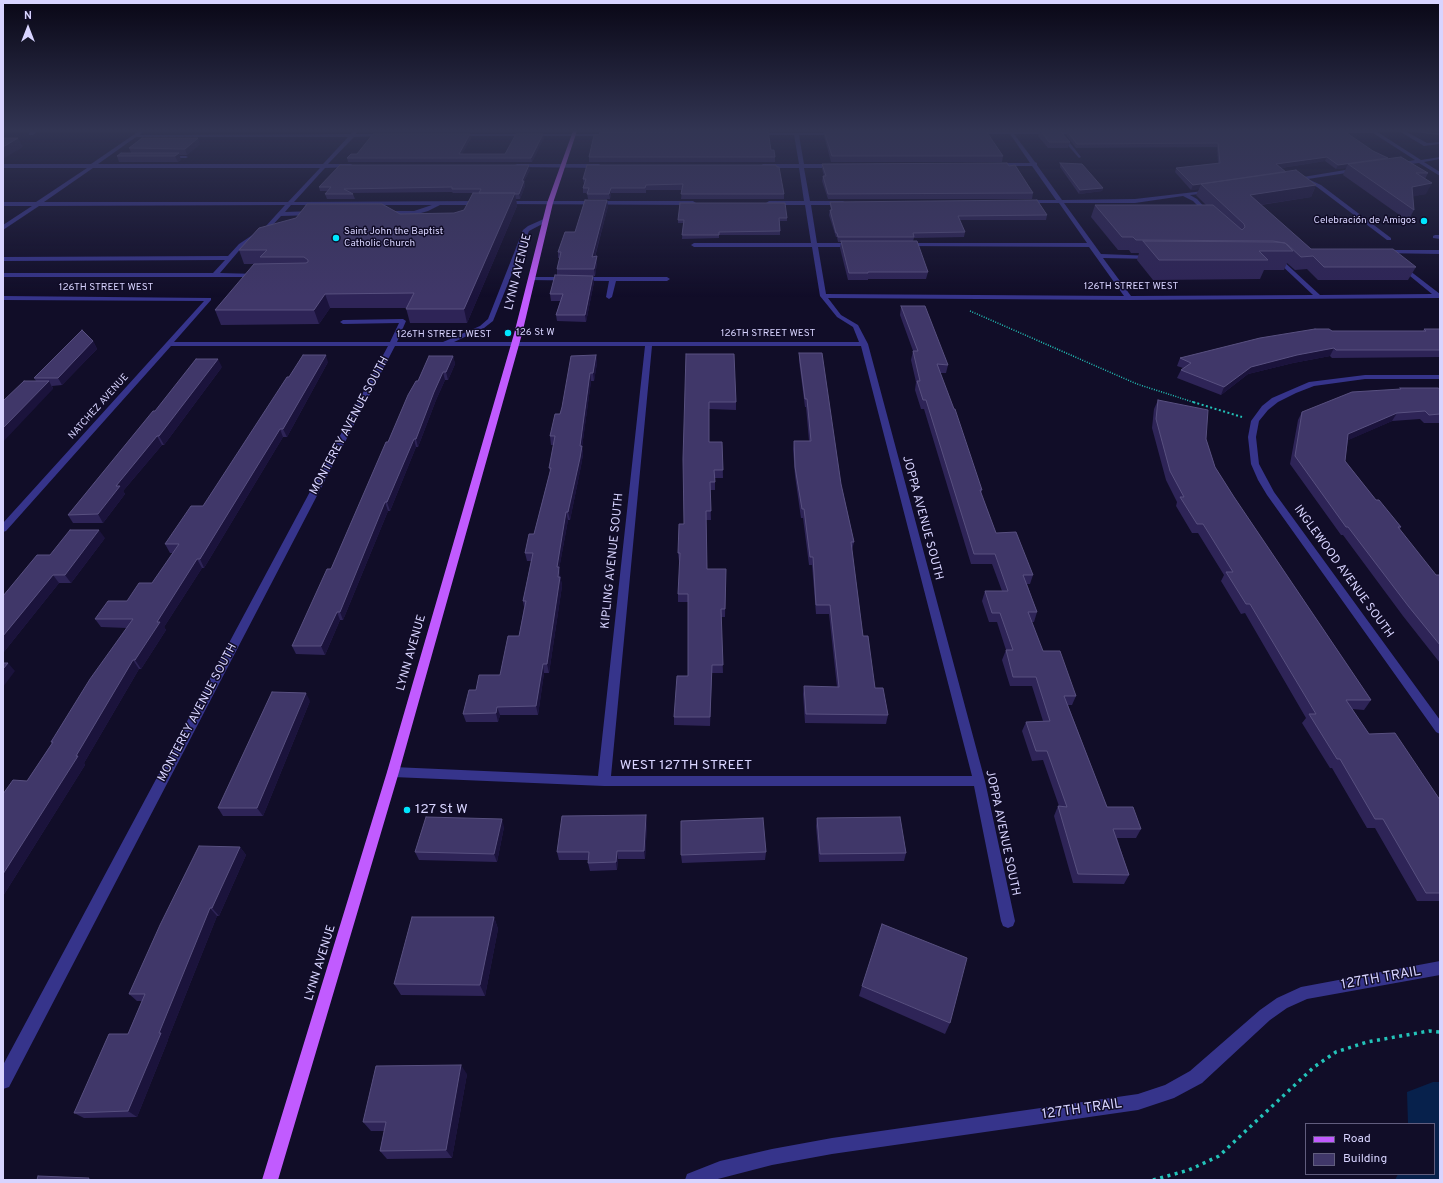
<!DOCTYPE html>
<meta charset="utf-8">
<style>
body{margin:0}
#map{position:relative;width:1443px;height:1183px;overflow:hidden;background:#110d28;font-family:Overpass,sans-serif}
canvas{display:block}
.frame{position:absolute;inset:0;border:4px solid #d8d4ff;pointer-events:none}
.legend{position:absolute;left:1305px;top:1123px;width:130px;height:52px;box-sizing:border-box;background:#110d28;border:1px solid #615d7e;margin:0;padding:5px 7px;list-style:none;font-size:12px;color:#d8d4ff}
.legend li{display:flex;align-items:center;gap:8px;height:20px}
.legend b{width:20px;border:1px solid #615d7e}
.north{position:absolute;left:8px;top:8px;width:40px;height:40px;-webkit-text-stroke:3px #110d28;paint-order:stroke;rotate:0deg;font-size:11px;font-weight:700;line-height:16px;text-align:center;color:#d8d4ff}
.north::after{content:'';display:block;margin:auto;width:14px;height:18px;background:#d8d4ff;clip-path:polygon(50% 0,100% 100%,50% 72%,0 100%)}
</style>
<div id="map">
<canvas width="1443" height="1183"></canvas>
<div class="frame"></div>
<ul class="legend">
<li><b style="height:5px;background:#c15bff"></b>Road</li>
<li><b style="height:11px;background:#403769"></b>Building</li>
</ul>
<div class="north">N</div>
</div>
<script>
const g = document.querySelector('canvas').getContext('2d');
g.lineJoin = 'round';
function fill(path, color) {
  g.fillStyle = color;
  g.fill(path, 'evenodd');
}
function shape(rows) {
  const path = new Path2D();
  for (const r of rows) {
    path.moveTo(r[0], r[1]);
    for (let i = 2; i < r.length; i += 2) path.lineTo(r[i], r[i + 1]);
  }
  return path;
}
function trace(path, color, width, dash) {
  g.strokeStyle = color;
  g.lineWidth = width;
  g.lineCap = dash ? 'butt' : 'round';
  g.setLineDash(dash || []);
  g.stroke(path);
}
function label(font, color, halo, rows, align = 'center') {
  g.font = font + ' Overpass,sans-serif';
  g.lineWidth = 3;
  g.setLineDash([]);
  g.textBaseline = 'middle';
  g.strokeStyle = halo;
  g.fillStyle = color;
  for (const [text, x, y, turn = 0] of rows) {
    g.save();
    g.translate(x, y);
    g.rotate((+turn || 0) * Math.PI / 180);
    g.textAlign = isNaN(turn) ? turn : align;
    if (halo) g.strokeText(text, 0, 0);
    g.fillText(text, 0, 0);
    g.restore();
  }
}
const water = shape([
 [1433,1082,1440,1082,1440,1180,1395,1180,1398,1174,1434,1174,1434,1124,1408,1124,1407,1092]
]);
const pathFar2 = shape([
 [970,311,1137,384,1196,403]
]);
const pathFar1 = shape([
 [1193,402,1242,417]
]);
const path = shape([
 [1153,1180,1189,1170,1219,1156,1314,1067,1336,1052,1367,1042,1429,1031,1440,1032]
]);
const minor = shape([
 [32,131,38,131,33,135,29,135,29,133,32,131],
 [139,131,143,132,140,135,351,134,353,131,358,131,356,134,385,134,387,136,354,137,328,164,351,164,354,166,353,167,325,168,294,202,481,201,484,203,481,205,440,205,428,211,414,215,385,215,382,213,385,211,414,211,432,205,291,205,285,212,313,211,316,213,313,215,281,216,270,228,243,246,220,273,259,274,260,275,257,277,3,277,3,273,213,273,225,260,3,261,3,257,228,256,239,244,266,226,285,205,39,206,3,230,3,225,32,206,3,206,3,202,36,202,87,168,3,168,3,164,91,164,139,131],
 [136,137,348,137,323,164,98,164,136,137],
 [93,168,320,168,288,202,44,202,93,168],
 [1329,131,1376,131,1421,160,1440,157,1440,159,1424,162,1440,172,1440,176,1419,163,1394,166,1394,164,1415,160,1373,133,1331,133,1329,131],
 [1399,131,1405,131,1427,143,1440,142,1440,144,1424,146,1399,131],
 [1411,131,1440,133,1440,135,1413,132,1411,131],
 [973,132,1083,132,1081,134,1063,134,1081,157,1079,158,1058,134,1014,134,1035,162,1037,163,1037,165,1062,200,1135,199,1212,190,1212,192,1210,193,1190,195,1197,199,1210,213,1211,214,1208,216,1193,201,1183,196,1135,203,1064,203,1101,254,1154,256,1154,258,1152,259,1103,258,1131,296,1313,295,1277,261,1273,260,1272,259,1275,257,1281,259,1320,295,1432,294,1399,267,1398,266,1401,264,1440,294,1440,298,1129,300,828,298,841,315,858,325,868,344,985,781,1015,921,1013,926,1008,928,1003,926,1001,921,974,786,604,786,393,777,389,776,387,772,389,768,393,767,598,776,645,346,395,346,9,1087,3,1089,3,1065,388,346,171,346,6,531,3,532,3,523,204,301,3,300,3,296,211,298,211,300,174,342,390,342,399,323,343,324,340,322,343,320,403,319,406,321,397,342,443,342,480,326,488,319,523,230,528,226,546,218,549,220,548,221,529,231,493,321,484,328,454,342,859,342,853,327,837,317,820,296,812,247,694,247,691,245,694,243,811,243,805,205,769,205,766,203,769,201,804,201,799,168,763,168,760,166,763,164,799,164,794,135,755,135,757,133,837,133,839,134,837,135,799,135,804,164,835,164,838,166,835,168,804,168,810,201,843,201,846,203,843,205,811,205,817,243,852,243,855,245,852,247,818,247,826,294,1124,296,1089,247,902,246,902,244,904,243,1087,243,1059,203,1023,203,1023,201,1025,200,1056,200,1032,166,993,166,992,165,995,163,1030,163,1010,134,975,134,973,132],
 [652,346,861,346,972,776,611,776,652,346],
 [457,134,613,134,615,135,613,136,455,136,457,134],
 [168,156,186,156,188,157,186,158,166,158,168,156],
 [517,164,599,164,602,166,599,168,515,167,515,165,517,164],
 [1357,168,1359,169,1359,171,1308,179,1321,185,1391,238,1391,240,1387,240,1317,187,1302,179,1294,181,1291,179,1357,168],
 [503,201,693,201,696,203,693,205,501,204,500,203,503,201],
 [1435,235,1440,235,1440,239,1433,238,1433,236,1435,235],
 [1384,250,1440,250,1440,254,1382,253,1382,251,1384,250],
 [531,277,667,277,670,279,667,281,616,281,612,297,609,299,606,297,609,281,529,280,528,279,531,277],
 [1365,375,1440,375,1440,379,1365,379,1314,386,1296,393,1278,402,1268,410,1259,421,1256,437,1259,464,1274,492,1440,720,1440,734,1436,732,1267,495,1258,480,1251,464,1248,437,1251,421,1262,406,1272,398,1309,382,1365,375],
 [1440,961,1440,975,1307,999,1287,1008,1270,1020,1202,1083,1174,1098,1138,1110,832,1154,772,1165,714,1180,685,1180,687,1174,720,1161,772,1149,832,1138,1138,1094,1165,1085,1190,1071,1260,1010,1277,998,1301,987,1440,961]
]);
const major = shape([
 [573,131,577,131,553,203,522,334,399,772,278,1180,262,1180,387,772,514,334,547,203,573,131]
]);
const wall = shape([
 [378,131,475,131,474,132,378,132],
 [520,131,547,131,547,132,520,132],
 [602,131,768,131,771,150,775,157,775,162,589,162,589,157,599,135],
 [824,131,1003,156,1002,162,831,162,824,136],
 [1039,131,1060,131,1070,142,1068,148,1048,148,1038,136],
 [1067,131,1373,151,1388,158,1387,159,1428,173,1425,179,1426,194,1413,196,1414,210,1408,221,1343,175,1346,168,1336,169,1325,161,1281,168,1286,172,1316,185,1311,197,1261,205,1311,249,1416,267,1408,280,1318,280,1307,269,1295,270,1287,263,1284,270,1264,270,1260,279,1153,280,1137,260,1139,253,1131,253,1129,250,1118,250,1091,217,1095,205,1206,205,1196,195,1199,189,1191,190,1175,172,1176,168,1218,163,1217,147,1076,148,1066,135],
 [471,138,462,154,505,154,544,138,532,162,348,162,347,158,357,154],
 [200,144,187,155,179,155,181,160,178,162,119,162,117,156,131,153,129,148],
 [1060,163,1103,188,1102,191,1079,194,1060,167],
 [822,164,1033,193,1032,199,828,199,822,181,823,176,824,176,822,169],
 [587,165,784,194,784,199,681,199,682,190,646,190,646,193,611,193,610,199,588,199,587,193,583,193,583,188,584,184,583,179],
 [530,170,524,181,525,186,520,199,516,199,517,206,467,323,410,323,406,308,330,308,319,324,221,325,215,310,262,264,244,264,239,250,400,214,454,213,464,210,473,193,453,193,452,192,351,193,353,194,355,199,327,199,325,194,328,191,320,191,319,187],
 [830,202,1047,215,1046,220,959,220,965,232,964,237,914,238,913,241,928,272,926,279,868,279,868,280,848,280,840,248,841,242,838,242,837,237,836,237,829,215,830,210,831,210,830,206],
 [608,206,595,257,597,256,597,263,595,276,570,276,594,282,586,322,557,321,556,315,560,301,551,301,550,294,557,275,557,269,560,258,558,258,558,252,575,232],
 [787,218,787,221,780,221,780,235,719,235,719,238,682,239,683,223,678,223,678,220],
 [901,306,948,365,946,373,940,373,982,490,981,493,996,533,1033,575,1030,584,1027,584,1037,612,1034,622,1031,622,1043,651,1076,696,1072,705,1068,705,1107,807,1141,829,1136,838,1117,838,1129,875,1124,884,1073,883,1054,816,1058,806,1059,806,1043,760,1032,761,1022,731,1026,722,1043,721,1032,686,1010,686,1002,660,1006,650,997,622,989,622,982,601,985,591,1002,591,992,564,971,564,924,409,921,409,915,390,916,382,911,360,913,351,900,315],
 [1424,329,1440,329,1440,357,1332,358,1330,356,1293,363,1248,374,1221,395,1177,378,1181,370,1183,368,1177,366,1180,358,1332,331,1423,331],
 [93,341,97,349,62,385,52,386,53,389,36,381,34,378],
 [799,353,841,484,854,542,852,550,863,636,875,688,888,715,886,724,805,723,803,694,804,686,837,687,829,614,816,614,812,565,809,565,803,518,801,518,795,476,793,449,794,441,809,441,806,407,805,407,799,361],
 [686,354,736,402,736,410,709,409,709,442,722,442,723,478,715,478,715,490,710,490,711,520,706,520,707,569,726,569,725,617,721,617,723,673,712,673,710,726,674,725,674,717,688,676,688,602,678,602,678,594,680,561,679,561,678,553,684,524],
 [596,355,597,363,594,381,591,381,582,447,583,454,581,466,570,520,568,520,559,569,562,586,549,673,544,673,538,715,500,715,498,722,466,722,463,714,476,690,500,675,519,636,524,607,523,601,531,561,527,561,525,553,534,534,550,471,549,468,554,445,551,445,550,436,560,414],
 [453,356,455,364,448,380,445,380,436,400,418,447,416,447,390,511,388,511,343,620,340,620,325,655,296,654,292,646,331,569,388,442,418,381],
 [328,362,287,437,283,437,204,568,202,568,164,627,166,630,141,669,139,669,84,763,85,765,3,896,3,794,27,781,52,743,51,742,127,628,101,627,95,619,127,601,152,583,173,553,170,553,165,544,203,506,289,377],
 [222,367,164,445,162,445,123,491,125,494,103,523,73,523,68,515,155,411],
 [1400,388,1440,389,1440,423,1424,423,1420,419,1392,421,1348,440,1345,461,1376,500,1401,527,1399,530,1436,575,1440,575,1440,663,1403,616,1343,535,1341,535,1290,464,1298,420,1302,412,1400,389],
 [1158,400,1206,439,1215,467,1234,497,1371,700,1364,710,1352,709,1369,734,1440,800,1440,901,1417,901,1375,828,1367,828,1332,768,1330,768,1302,723,1306,718,1245,613,1241,614,1221,581,1224,575,1198,533,1192,533,1176,506,1177,502,1166,480,1152,428,1154,409],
 [105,538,71,583,59,583,3,653,3,596],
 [310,701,263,816,223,816,218,808],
 [817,818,906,853,904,861,819,862,816,826],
 [647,824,645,859,618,859,617,870,590,871,588,863,588,860,559,860,557,852],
 [504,827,497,862,419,860,415,852],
 [240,847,246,855,219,916,217,916,168,1039,168,1040,137,1117,84,1118,74,1113,128,1034,142,1001,137,1001,129,994],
 [766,852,765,860,682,863,681,855],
 [494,917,498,929,485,996,401,995,394,984],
 [862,986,950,1023,945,1034,859,996],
 [467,1074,452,1158,387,1159,380,1151,384,1131,371,1131,363,1122]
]);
const shadedWall = shape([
 [470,134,471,138,460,158,459,154],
 [543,134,544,138,532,162,531,158],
 [18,138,23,147,3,159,3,147],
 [198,138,200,144,187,155,185,149],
 [179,153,181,160,178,162,175,156],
 [1327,157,1325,161,1274,169,1276,164],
 [1388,158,1386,163,1348,164,1346,168,1336,169,1338,165],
 [529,165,530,170,524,181,525,186,520,199,519,194,522,181],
 [1432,183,1426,194,1406,198,1412,187],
 [1201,184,1199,189,1191,190,1193,185],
 [1316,185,1311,197,1245,207,1250,195],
 [611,188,611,193,610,199,609,194],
 [1103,188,1102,191,1079,194,1080,190],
 [515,193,517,206,467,323,464,309],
 [607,200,608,206,593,263,592,257],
 [597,256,597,263,595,276,594,269],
 [593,276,594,282,586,322,585,315],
 [325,294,330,308,319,324,314,310],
 [93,341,97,349,62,385,58,378],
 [1334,348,1330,356,1293,363,1248,374,1221,395,1224,387,1251,367,1297,355],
 [326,355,328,362,287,437,283,429],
 [596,355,597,363,594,381,593,373],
 [453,356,455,364,448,380,446,372],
 [218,359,222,367,164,445,159,436],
 [443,372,445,380,436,400,418,447,416,439,434,392],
 [590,373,591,381,582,447,583,454,581,466,570,520,568,512,580,446],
 [49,381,53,389,3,442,3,428],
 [1397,413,1392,421,1344,442,1348,434],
 [280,429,283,437,204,568,200,559],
 [157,436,162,445,123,491,125,494,103,523,98,514,116,486],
 [414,439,416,447,390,511,387,502],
 [385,502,388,511,343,620,340,612],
 [566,512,568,520,559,569,562,586,549,673,547,664,557,567],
 [99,530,105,538,71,583,65,575],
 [197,559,202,568,164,627,166,630,141,669,135,660,157,622],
 [53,575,59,583,3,653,3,636],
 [337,612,340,620,325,655,321,646],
 [133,660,139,669,84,763,85,765,3,896,3,874,76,756],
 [8,663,15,671,3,687,3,669],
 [543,664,544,673,538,715,536,706],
 [306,693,310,701,263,816,257,808],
 [497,707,500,715,498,722,496,713],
 [646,815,647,824,645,859,644,851],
 [502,819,504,827,497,862,494,854],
 [240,847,246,855,219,916,212,908],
 [617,851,618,859,617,870,616,862],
 [210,908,217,916,168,1039,168,1040,137,1117,128,1111,159,1033],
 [494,917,498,929,485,996,480,985],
 [461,1065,467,1074,452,1158,446,1150],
 [89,1178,93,1180,88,1180]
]);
const building = shape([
 [768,131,771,150,774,150,775,157,589,157,594,135,599,135,600,132,768,131],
 [824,131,986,131,1003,156,832,156,824,131],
 [1041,131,1060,131,1070,142,1049,142,1041,131],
 [1067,131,1344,131,1373,151,1388,158,1338,165,1327,157,1276,164,1286,172,1193,185,1176,168,1220,163,1218,143,1077,144,1067,131],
 [373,134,470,134,459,154,505,154,516,134,543,134,531,158,347,158,351,154,357,154,373,134],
 [3,138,18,138,3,147,3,138],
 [142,138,198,138,185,149,129,148,142,138],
 [121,153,179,153,175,156,117,156,121,153],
 [1401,157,1428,173,1416,173,1432,183,1412,187,1414,210,1348,164,1401,157],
 [1007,163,1009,166,1015,165,1033,193,828,194,823,176,826,176,822,164,1007,163],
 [1060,163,1082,164,1103,188,1080,190,1060,163],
 [340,165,529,165,522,181,524,181,519,194,515,194,515,193,479,193,481,189,452,189,452,187,344,189,353,194,325,194,331,187,319,187,340,165],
 [587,165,776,165,777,167,779,167,784,194,681,194,683,184,646,185,645,188,611,188,609,194,587,194,589,188,583,188,586,179,583,179,587,165],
 [1296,170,1316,185,1250,195,1311,249,1393,249,1416,267,1324,267,1313,256,1301,257,1288,245,1285,243,1273,241,1136,240,1133,237,1122,237,1095,205,1213,205,1242,230,1245,227,1244,224,1201,184,1296,170],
 [473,193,515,193,464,309,406,309,414,293,325,294,314,310,215,310,254,264,306,263,308,262,308,260,304,257,260,257,267,250,239,250,259,228,296,218,307,204,382,204,400,214,454,213,464,210,473,193],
 [585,200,607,200,592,257,597,256,594,269,557,269,561,252,558,252,565,232,575,232,585,200],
 [1037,200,1047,215,958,216,965,232,913,233,914,237,838,237,837,233,836,233,830,210,832,210,830,202,1037,200],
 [680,203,785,203,787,218,779,218,780,231,719,232,719,235,682,235,684,220,678,220,680,203],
 [841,241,917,241,928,272,868,272,868,273,849,273,841,241],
 [1143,241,1275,242,1285,243,1293,251,1259,251,1268,260,1159,260,1143,241],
 [555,275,593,276,585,315,556,315,563,294,550,294,555,275],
 [901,306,925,306,948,365,937,364,954,409,955,409,982,490,980,490,996,533,1016,532,1033,575,1023,575,1037,612,1028,612,1043,651,1060,651,1076,696,1064,696,1107,807,1133,807,1141,829,1113,829,1129,875,1078,874,1058,806,1067,807,1047,751,1036,751,1026,722,1050,721,1036,677,1013,677,1006,650,1013,650,1000,613,992,613,985,591,1008,591,995,554,974,554,926,400,923,400,917,381,920,381,913,351,918,351,901,306],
 [1315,329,1329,329,1332,331,1426,331,1424,329,1440,329,1440,350,1336,350,1334,348,1297,355,1251,367,1224,387,1181,370,1191,363,1180,358,1260,338,1315,329],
 [82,330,93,341,58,378,34,378,82,330],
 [799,353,822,353,841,484,854,542,851,542,863,636,868,636,875,688,883,688,888,715,806,714,804,686,839,687,830,605,816,605,813,557,810,557,804,509,802,509,795,467,794,441,811,441,807,399,805,399,799,353],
 [686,354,734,354,736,402,709,402,709,442,722,442,723,470,714,470,715,482,710,482,711,511,706,511,707,569,726,569,725,609,721,609,723,665,712,665,710,717,674,717,677,676,688,676,688,594,678,594,680,553,678,553,679,524,684,524,683,459,686,354],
 [303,355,326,355,283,429,280,429,200,559,197,559,157,622,160,622,135,660,133,660,76,756,78,756,3,874,3,794,13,780,27,781,53,742,51,742,90,679,133,619,95,619,108,601,127,601,139,583,152,583,179,544,165,544,191,506,203,506,287,377,289,377,303,355],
 [596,355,593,373,590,373,580,446,582,446,580,458,568,512,566,512,557,567,559,567,558,577,560,577,547,664,543,664,536,706,497,707,496,713,463,714,469,690,476,690,479,675,500,675,508,636,519,636,526,601,523,601,533,553,525,553,529,534,534,534,551,468,549,468,555,436,550,436,555,414,560,414,562,407,571,356,596,355],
 [429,356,453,356,446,372,443,372,434,392,416,439,414,439,387,502,385,502,340,612,337,612,321,646,292,646,327,569,331,569,386,442,388,442,408,395,416,381,418,381,429,356],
 [196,359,218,359,159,436,157,436,116,486,120,486,98,514,68,515,153,411,155,411,196,359],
 [24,381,49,381,3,428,3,401,24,381],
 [1400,388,1438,388,1440,389,1440,414,1429,415,1425,411,1397,413,1348,434,1345,461,1376,500,1379,500,1401,527,1398,527,1436,575,1440,575,1440,645,1409,607,1348,527,1346,527,1295,456,1302,412,1352,392,1401,389,1400,388],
 [1158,400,1208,410,1206,439,1215,467,1234,497,1371,700,1346,700,1369,734,1395,733,1440,800,1440,893,1426,893,1383,819,1375,819,1340,759,1337,759,1309,714,1316,714,1250,604,1246,604,1226,572,1233,572,1203,524,1197,524,1180,497,1184,497,1170,471,1156,419,1158,400],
 [70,530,99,530,65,575,53,575,3,636,3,596,37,555,50,555,70,530],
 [3,663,8,663,3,669,3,663],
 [272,692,306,693,257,808,218,808,272,692],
 [646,815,644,851,617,851,616,862,588,863,589,852,557,852,562,816,646,815],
 [426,817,502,819,494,854,415,852,426,817],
 [900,817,906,853,820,854,817,818,900,817],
 [763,818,766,852,681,855,681,821,763,818],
 [199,846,240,847,212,908,210,908,159,1033,161,1033,128,1111,74,1113,109,1034,128,1034,145,994,129,994,160,925,199,846],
 [412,917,494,917,480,985,394,984,412,917],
 [882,924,967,958,950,1023,862,986,882,924],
 [461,1065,446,1150,380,1151,386,1122,363,1122,376,1066,461,1065],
 [38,1176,89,1178,88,1180,37,1180,38,1176]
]);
const markers = [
 [1424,221,4,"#00e6ff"],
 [336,238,4,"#00e6ff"],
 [508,333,4,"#00e6ff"],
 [407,810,4,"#00e6ff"]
];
const farPoinames = [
 ["Celebración de Amigos",1416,221,"right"],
 ["Saint John the Baptist",344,232],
 ["Catholic Church",344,244],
 ["126 St W",516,333]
];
const farStreetnames = [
 ["126TH STREET WEST",1131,287],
 ["126TH STREET WEST",106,288],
 ["126TH STREET WEST",768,334],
 ["126TH STREET WEST",444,335],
 ["NATCHEZ AVENUE",99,407,-48]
];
const streetNames = [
 ["LYNN AVENUE",519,272,-76],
 ["MONTEREY AVENUE SOUTH",350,426,-62],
 ["JOPPA AVENUE SOUTH",922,518,75],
 ["KIPLING AVENUE SOUTH",613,561,-84],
 ["INGLEWOOD AVENUE SOUTH",1343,572,54],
 ["LYNN AVENUE",412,653,-74],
 ["MONTEREY AVENUE SOUTH",198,713,-62],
 ["JOPPA AVENUE SOUTH",1002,833,78],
 ["LYNN AVENUE",321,963,-73]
];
const nearStreetnames = [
 ["WEST 127TH STREET",686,766],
 ["127TH TRAIL",1381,979,-10],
 ["127TH TRAIL",1082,1110,-8]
];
const nearPoinames = [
 ["127 St W",415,810]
];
fill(water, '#07214c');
trace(pathFar2, '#23c3b9', 1.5, [1, 1.5]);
trace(pathFar1, '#23c3b9', 2, [2, 2.5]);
trace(path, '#23c3b9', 3.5, [3, 4.5]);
fill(minor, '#36348b');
fill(major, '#c15bff');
fill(wall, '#2e2457');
fill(shadedWall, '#1b133c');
fill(building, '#403769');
trace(building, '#585080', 1);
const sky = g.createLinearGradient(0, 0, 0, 297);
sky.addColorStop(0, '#090716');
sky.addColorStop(0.44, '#323553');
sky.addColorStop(1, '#32355300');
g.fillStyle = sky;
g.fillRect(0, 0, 1443, 297);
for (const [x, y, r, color] of markers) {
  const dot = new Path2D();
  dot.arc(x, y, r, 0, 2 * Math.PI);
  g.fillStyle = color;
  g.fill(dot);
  trace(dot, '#110d28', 1.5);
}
label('10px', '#d8d4ff', '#110d28', farPoinames, 'left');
label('10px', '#d8d4ff', '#110d28', farStreetnames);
label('12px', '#d8d4ff', '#110d28', streetNames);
label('14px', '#d8d4ff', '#110d28', nearStreetnames);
label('14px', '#d8d4ff', '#110d28', nearPoinames, 'left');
</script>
